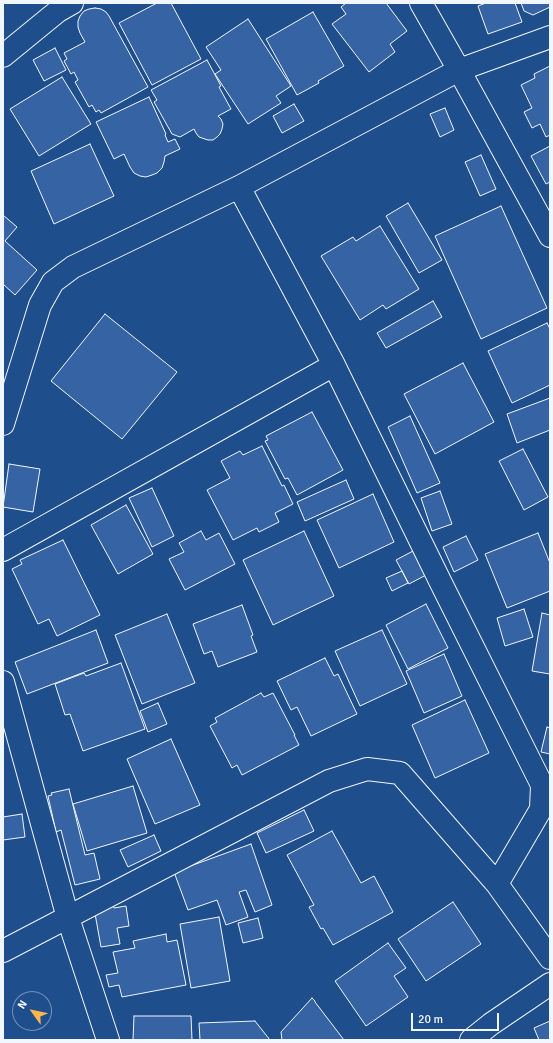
<!DOCTYPE html>
<style>
body{margin:0}
#map{position:relative;width:553px;height:1043px;overflow:hidden;background:#1f4e8c;font-family:Signika,sans-serif}
canvas{display:block}
.frame{position:absolute;inset:0;border:4px solid #f2f6ff;pointer-events:none}
.north{position:absolute;left:12px;top:991px;width:40px;height:40px;box-sizing:border-box;background:#1f4e8c;border:1px solid #7391ba;border-radius:50%;rotate:303deg;font-size:11px;font-weight:700;line-height:16px;text-align:center;color:#f2f6ff}
.north::after{content:'';display:block;margin:auto;width:14px;height:18px;background:#ffb74d;clip-path:polygon(50% 0,100% 100%,50% 72%,0 100%)}
.scale{position:absolute;left:411px;top:1013px;width:88px;height:18px;box-sizing:border-box;border:2px solid #f2f6ff;border-top:0;padding-left:5px;font-size:12px;line-height:14px;white-space:nowrap;color:#f2f6ff;-webkit-text-stroke:3px #1f4e8c;paint-order:stroke}
</style>
<div id="map">
<canvas width="553" height="1043"></canvas>
<div class="frame"></div>
<div class="north">N</div>
<div class="scale">20 m</div>
</div>
<script>
const g = document.querySelector('canvas').getContext('2d');
g.lineJoin = 'round';
function fill(path, color) {
  g.fillStyle = color;
  g.fill(path, 'evenodd');
}
function shape(rows) {
  const path = new Path2D();
  for (const r of rows) {
    path.moveTo(r[0], r[1]);
    for (let i = 2; i < r.length; i += 2) path.lineTo(r[i], r[i + 1]);
  }
  return path;
}
function trace(path, color, width, dash) {
  g.strokeStyle = color;
  g.lineWidth = width;
  g.lineCap = dash ? 'butt' : 'round';
  g.setLineDash(dash || []);
  g.stroke(path);
}
const building = shape([
 [157,3,171,3,201,59,152,85,119,23,157,3],
 [346,3,386,3,407,31,390,44,395,52,369,72,332,24,346,14,341,7,346,3],
 [486,3,515,3,522,22,488,34,478,6,486,3],
 [521,3,550,3,550,7,533,15,524,11,521,3],
 [95,8,101,9,106,12,109,16,148,87,101,113,99,110,96,112,92,105,89,107,75,82,78,80,74,72,71,74,64,61,67,59,64,53,85,42,80,33,78,27,78,21,80,16,84,11,89,9,95,8],
 [313,12,344,66,318,81,319,83,297,95,266,39,313,12],
 [248,19,291,86,276,96,281,103,248,124,215,74,221,70,206,47,248,19],
 [55,48,66,70,44,81,33,60,55,48],
 [207,60,221,86,219,87,231,109,218,116,221,119,223,124,222,129,220,134,217,137,213,140,208,140,199,137,196,133,194,129,180,137,172,134,154,102,157,100,151,90,207,60],
 [550,66,550,135,546,137,540,124,532,128,524,112,532,108,521,85,535,78,534,74,550,66],
 [62,77,91,124,39,156,10,109,62,77],
 [149,97,166,134,165,135,168,142,175,139,180,149,165,156,164,162,162,168,157,173,152,175,146,177,140,176,134,173,130,167,124,154,114,159,96,122,149,97],
 [294,104,304,121,282,133,273,116,294,104],
 [445,108,454,130,440,137,430,114,445,108],
 [90,144,114,196,54,224,31,171,90,144],
 [550,146,550,182,546,184,531,156,550,146],
 [481,155,496,189,480,196,465,162,481,155],
 [408,203,442,260,419,273,386,216,408,203],
 [501,206,547,308,481,339,435,236,501,206],
 [3,215,17,227,5,241,37,270,15,295,3,284,3,215],
 [380,226,419,289,386,309,383,305,360,320,321,256,353,237,356,241,380,226],
 [433,301,442,317,386,348,377,333,433,301],
 [105,314,177,372,122,439,51,381,105,314],
 [547,323,550,329,550,385,512,403,488,351,547,323],
 [463,363,494,422,435,454,404,394,463,363],
 [550,398,550,430,517,443,507,414,550,398],
 [312,412,343,470,297,495,288,478,285,479,265,441,268,440,266,436,312,412],
 [410,416,440,483,417,493,388,427,410,416],
 [262,446,282,486,284,485,293,504,275,513,279,522,259,532,257,528,233,540,207,490,230,478,221,461,240,451,243,455,262,446],
 [523,449,548,497,524,510,499,461,523,449],
 [9,464,40,469,33,512,3,507,9,464],
 [346,480,354,499,305,521,297,502,346,480],
 [152,488,174,536,152,547,129,498,152,488],
 [440,491,452,524,432,531,421,498,440,491],
 [373,494,394,542,339,568,317,520,373,494],
 [126,505,153,554,118,574,91,525,126,505],
 [201,531,206,540,219,533,235,564,185,590,169,559,184,552,179,543,201,531],
 [304,531,334,596,273,625,243,560,304,531],
 [538,533,550,563,550,591,507,608,485,554,538,533],
 [466,536,478,560,454,572,443,547,466,536],
 [63,540,100,615,57,636,49,619,38,624,12,569,22,564,20,560,63,540],
 [413,551,426,575,409,584,396,560,413,551],
 [402,571,408,583,392,591,386,578,402,571],
 [426,604,448,648,408,669,386,625,426,604],
 [242,605,253,635,251,636,257,652,218,667,212,651,204,654,193,624,242,605],
 [524,609,533,637,505,646,497,618,524,609],
 [542,613,550,615,550,674,532,671,542,613],
 [167,614,195,683,142,704,115,635,167,614],
 [96,630,108,663,27,694,15,662,96,630],
 [382,630,407,684,360,706,335,651,382,630],
 [444,654,462,696,424,713,406,671,444,654],
 [325,658,334,676,338,674,357,714,311,736,297,707,291,710,277,681,325,658],
 [121,663,145,729,83,751,70,714,65,715,55,684,84,673,86,676,121,663],
 [261,693,264,697,273,693,295,735,294,735,299,745,242,775,237,765,232,768,210,726,217,722,215,718,261,693],
 [465,700,489,753,435,778,412,725,465,700],
 [158,703,167,724,148,732,140,711,158,703],
 [547,727,550,728,550,754,541,752,547,727],
 [171,739,200,805,155,824,127,759,171,739],
 [133,786,147,833,87,851,73,804,133,786],
 [69,789,85,855,94,853,100,879,75,885,61,830,56,832,48,796,52,795,51,793,69,789],
 [304,810,314,831,266,853,257,833,304,810],
 [22,814,25,837,3,840,3,817,22,814],
 [332,831,361,883,374,876,393,912,333,945,323,928,321,929,309,907,314,905,287,855,332,831],
 [154,835,161,851,128,867,120,850,154,835],
 [251,844,272,905,255,912,246,890,239,892,248,917,226,925,217,900,188,910,174,872,251,844],
 [453,902,481,944,426,981,398,939,453,902],
 [113,905,114,908,126,906,129,926,117,928,120,944,101,947,94,908,113,905],
 [219,917,230,981,191,988,180,924,219,917],
 [258,918,263,938,243,943,238,923,258,918],
 [166,934,167,942,177,940,186,985,122,997,119,985,109,987,106,975,118,973,113,952,135,948,133,941,166,934],
 [388,943,406,968,394,976,408,997,366,1026,335,981,388,943],
 [312,998,315,1001,315,1002,344,1040,282,1040,281,1032,312,998],
 [134,1016,191,1016,192,1040,133,1040,134,1016],
 [255,1021,270,1040,200,1040,199,1023,255,1021],
 [550,1021,550,1040,539,1040,534,1028,550,1021]
]);
const minor = shape([
 [239,187,334,365,441,583,542,785,541,809,497,884],
 [3,424,40,305,53,282,73,267,239,187,459,70,550,37],
 [3,550,334,365],
 [3,682,68,918,108,1040],
 [3,951,329,781,367,769,400,773,497,884,550,958]
]);
const tertiary = shape([
 [421,3,459,70,550,236],
 [3,56,58,11,72,3],
 [471,1040,491,1024,550,984]
]);
fill(building, '#3563a3');
trace(building, '#f2f6ff', 1);
trace(minor, '#f2f6ff', 24);
trace(tertiary, '#f2f6ff', 24);
trace(minor, '#1f4e8c', 22);
trace(tertiary, '#1f4e8c', 22);
</script>
